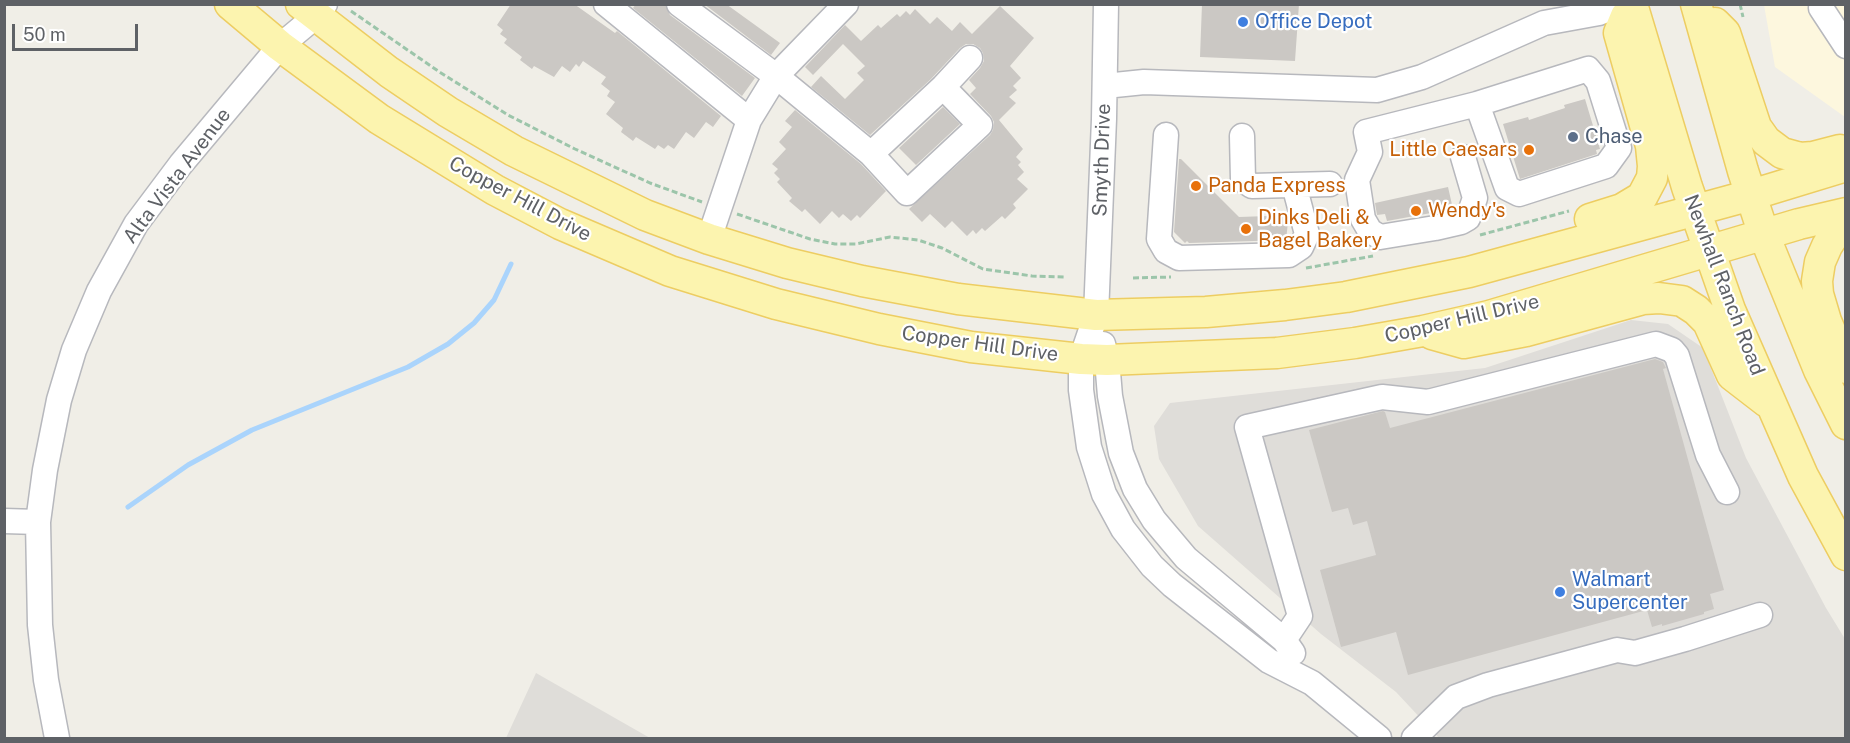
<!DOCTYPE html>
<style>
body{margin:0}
#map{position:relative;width:1850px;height:743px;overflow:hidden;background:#f0eee7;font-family:"Public Sans",sans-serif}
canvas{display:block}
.frame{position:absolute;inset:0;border:6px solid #5e6166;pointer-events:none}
.scale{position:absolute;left:12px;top:24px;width:126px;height:27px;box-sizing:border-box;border:3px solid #5e6166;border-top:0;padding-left:8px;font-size:18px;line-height:21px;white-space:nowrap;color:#5e6166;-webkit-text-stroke:4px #fff;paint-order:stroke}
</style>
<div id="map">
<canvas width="1850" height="743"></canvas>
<div class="frame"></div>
<div class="scale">50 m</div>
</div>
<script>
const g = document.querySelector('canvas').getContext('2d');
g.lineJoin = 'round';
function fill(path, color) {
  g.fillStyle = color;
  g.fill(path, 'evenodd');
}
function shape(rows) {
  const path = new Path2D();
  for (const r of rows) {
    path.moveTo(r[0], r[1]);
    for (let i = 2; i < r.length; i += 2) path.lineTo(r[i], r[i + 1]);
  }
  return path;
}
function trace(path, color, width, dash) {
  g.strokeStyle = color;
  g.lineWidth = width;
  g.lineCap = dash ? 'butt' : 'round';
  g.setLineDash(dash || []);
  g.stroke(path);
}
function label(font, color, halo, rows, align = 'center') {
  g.font = font + ' "Public Sans",sans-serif';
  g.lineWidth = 4.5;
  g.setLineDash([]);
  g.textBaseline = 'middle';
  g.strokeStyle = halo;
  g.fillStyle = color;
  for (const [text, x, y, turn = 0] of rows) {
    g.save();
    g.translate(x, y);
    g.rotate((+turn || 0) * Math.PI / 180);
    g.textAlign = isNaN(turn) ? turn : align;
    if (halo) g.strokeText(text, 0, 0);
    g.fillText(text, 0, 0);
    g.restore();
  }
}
const commercial = shape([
 [1764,5,1845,5,1845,117,1775,67]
]);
const industrial = shape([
 [1631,320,1668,324,1703,348,1746,458,1826,608,1845,639,1845,738,1439,738,1396,692,1321,634,1198,526,1159,459,1154,426,1170,403,1485,368],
 [536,673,650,738,506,738]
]);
const stream = shape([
 [128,507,188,465,252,430,408,367,448,344,474,323,494,300,511,264]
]);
const building = shape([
 [511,4,574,4,615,33,617,31,721,116,713,127,706,122,694,138,686,132,674,149,668,145,664,149,658,145,655,149,636,137,633,141,621,132,623,128,606,114,615,102,607,96,610,91,601,84,606,77,583,61,579,67,576,64,570,72,562,66,554,77,534,66,532,69,520,60,522,57,504,43,507,39,500,34,503,30,497,25],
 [636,4,665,4,670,15,755,78,742,96,633,8],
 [704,4,726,4,780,43,771,55],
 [1202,4,1299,4,1295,61,1200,57],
 [1000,6,1034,38,1010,66,1021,78,1013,86,1017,90,1009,97,1016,103,999,120,1023,149,1016,157,1021,162,1018,165,1024,172,1017,179,1028,189,1013,204,1016,208,1005,219,1002,216,985,231,982,228,976,234,973,230,967,236,952,221,945,228,930,214,922,222,909,209,990,135,993,130,994,122,991,116,970,94,976,88,969,80,980,68,984,61,983,53,980,48,973,44,966,44,960,48,931,79,870,135,811,87,821,76,845,99,864,80,857,73,865,66,843,44,813,75,805,67,845,25,861,41,878,25,881,28,897,14,900,17,906,11,910,15,915,9,930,24,937,17,952,31,960,22,972,34],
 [1585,99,1600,149,1596,150,1597,154,1520,179,1503,124,1528,117,1529,120,1565,108,1564,105],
 [943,107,960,124,916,165,899,148],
 [795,110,861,164,886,191,860,218,857,215,851,221,843,214,839,218,832,211,820,224,805,209,802,212,789,201,792,198,777,182,780,179,774,173,778,169,772,164,786,149,779,142,792,127,785,121],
 [1179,159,1181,159,1239,217,1268,216,1278,213,1285,216,1288,222,1286,240,1189,243,1187,241,1185,243,1174,232],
 [1448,187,1453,209,1387,221,1385,214,1377,215,1375,203],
 [1655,359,1663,362,1666,368,1663,369,1724,590,1710,594,1714,609,1704,612,1704,614,1662,626,1662,624,1652,627,1647,610,1408,675,1396,632,1341,647,1320,570,1376,555,1367,521,1353,525,1348,508,1332,512,1309,430,1383,411,1385,412,1390,428]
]);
const path = shape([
 [1740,4,1743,17],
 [351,11,441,73,508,115,575,149,650,183,702,202],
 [737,214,810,239,835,244,856,244,890,237,918,240,942,248,983,269,1032,276,1065,277],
 [1480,235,1569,211],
 [1306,268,1373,256],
 [1133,278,1171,277]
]);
const minor = shape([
 [606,4,749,120],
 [679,4,776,76,871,154,907,193,980,125,943,87],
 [1106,4,1104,119,1096,315,1081,359,1081,390,1089,447,1104,494,1123,529,1152,566,1172,585,1269,661,1312,683,1379,738],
 [1821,8,1846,46],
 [1105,86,1144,82,1377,90,1422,77,1544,23,1599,13,1621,4],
 [1166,135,1159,239,1166,251,1179,258,1289,255,1301,247,1307,234,1294,185],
 [1242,136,1243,180,1252,186,1330,184],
 [871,154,943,87,970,58],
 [1463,157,1475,198,1468,218,1461,222,1435,228,1380,237,1370,231,1363,219,1357,180,1370,152,1366,132,1477,104,1588,69,1598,81,1619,148,1606,166,1519,194,1507,188,1477,104],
 [709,239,749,120,776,76,846,4],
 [1103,344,1107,360,1110,396,1121,453,1135,489,1154,520,1186,558,1284,640,1293,653],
 [4,521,38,522],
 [1284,640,1300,616,1247,427,1382,397,1428,402,1656,344,1672,350,1677,356,1708,455,1727,492],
 [57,738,46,680,40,625,38,522,45,470,59,400,74,350,99,291,136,224,181,164,280,46,316,16,325,4],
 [1414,738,1456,697,1488,685,1617,650,1635,653,1685,639,1760,615]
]);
const major = shape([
 [230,4,280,46,379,119,495,190,560,224,670,271,776,304,879,329,971,347,1081,359,1107,360,1277,353,1355,343,1423,331,1489,316,1799,224,1846,213],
 [301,4,389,72,448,112,514,151,645,215,709,239,787,263,862,281,958,299,1096,315,1206,312,1285,305,1346,297,1469,272,1751,195,1846,166],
 [1632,4,1687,187,1730,310,1803,476,1846,555],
 [1696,4,1743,171,1764,235,1819,370,1846,424],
 [1715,23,1725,33,1756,127,1766,141,1782,153,1800,158,1813,157,1840,150],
 [1590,219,1622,209,1642,197,1652,178,1653,166,1651,146,1619,33,1626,16],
 [1846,224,1834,235,1827,246,1820,262,1817,281,1818,294,1826,321,1846,368],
 [1432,334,1464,343,1526,331,1643,299,1659,298,1682,301,1696,310,1708,322,1732,375,1767,402]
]);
const markers = [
 [1243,22,6,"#3f7fe0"],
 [1573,137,6,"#5c6f8a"],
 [1529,150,6,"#e8710a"],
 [1196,186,6,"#e8710a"],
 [1416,211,6,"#e8710a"],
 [1246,229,6,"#e8710a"],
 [1560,592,6,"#3f7fe0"]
];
const shopNames = [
 ["Office Depot",1255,22],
 ["Walmart",1572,580],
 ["Supercenter",1572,603]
];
const serviceNames = [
 ["Chase",1585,137]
];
const foodNames = [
 ["Little Caesars",1517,150,"right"],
 ["Panda Express",1208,186],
 ["Wendy's",1428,211],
 ["Dinks Deli &",1258,218],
 ["Bagel Bakery",1258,241]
];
const streetNames = [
 ["Smyth Drive",1102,160,-88],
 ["Alta Vista Avenue",177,176,-53],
 ["Copper Hill Drive",520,199,28],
 ["Newhall Ranch Road",1724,285,69],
 ["Copper Hill Drive",1462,319,-13],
 ["Copper Hill Drive",980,344,8]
];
fill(commercial, '#fdf7de');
fill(industrial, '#dfddd9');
trace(stream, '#aad4fc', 5);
fill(building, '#cbc8c4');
trace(minor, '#b7b8bd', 27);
trace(major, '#edcd62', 33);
trace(path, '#9cc5aa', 3, [6, 3]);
trace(minor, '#fff', 24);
trace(major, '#fcf4af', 30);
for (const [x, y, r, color] of markers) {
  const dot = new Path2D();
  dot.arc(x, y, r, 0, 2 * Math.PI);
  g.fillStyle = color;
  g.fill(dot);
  trace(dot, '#fff', 2);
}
label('20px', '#366cbe', '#fff', shopNames, 'left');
label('20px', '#4e5e75', '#fff', serviceNames, 'left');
label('20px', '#c56008', '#fff', foodNames, 'left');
label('20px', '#5e6166', '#fff', streetNames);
</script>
